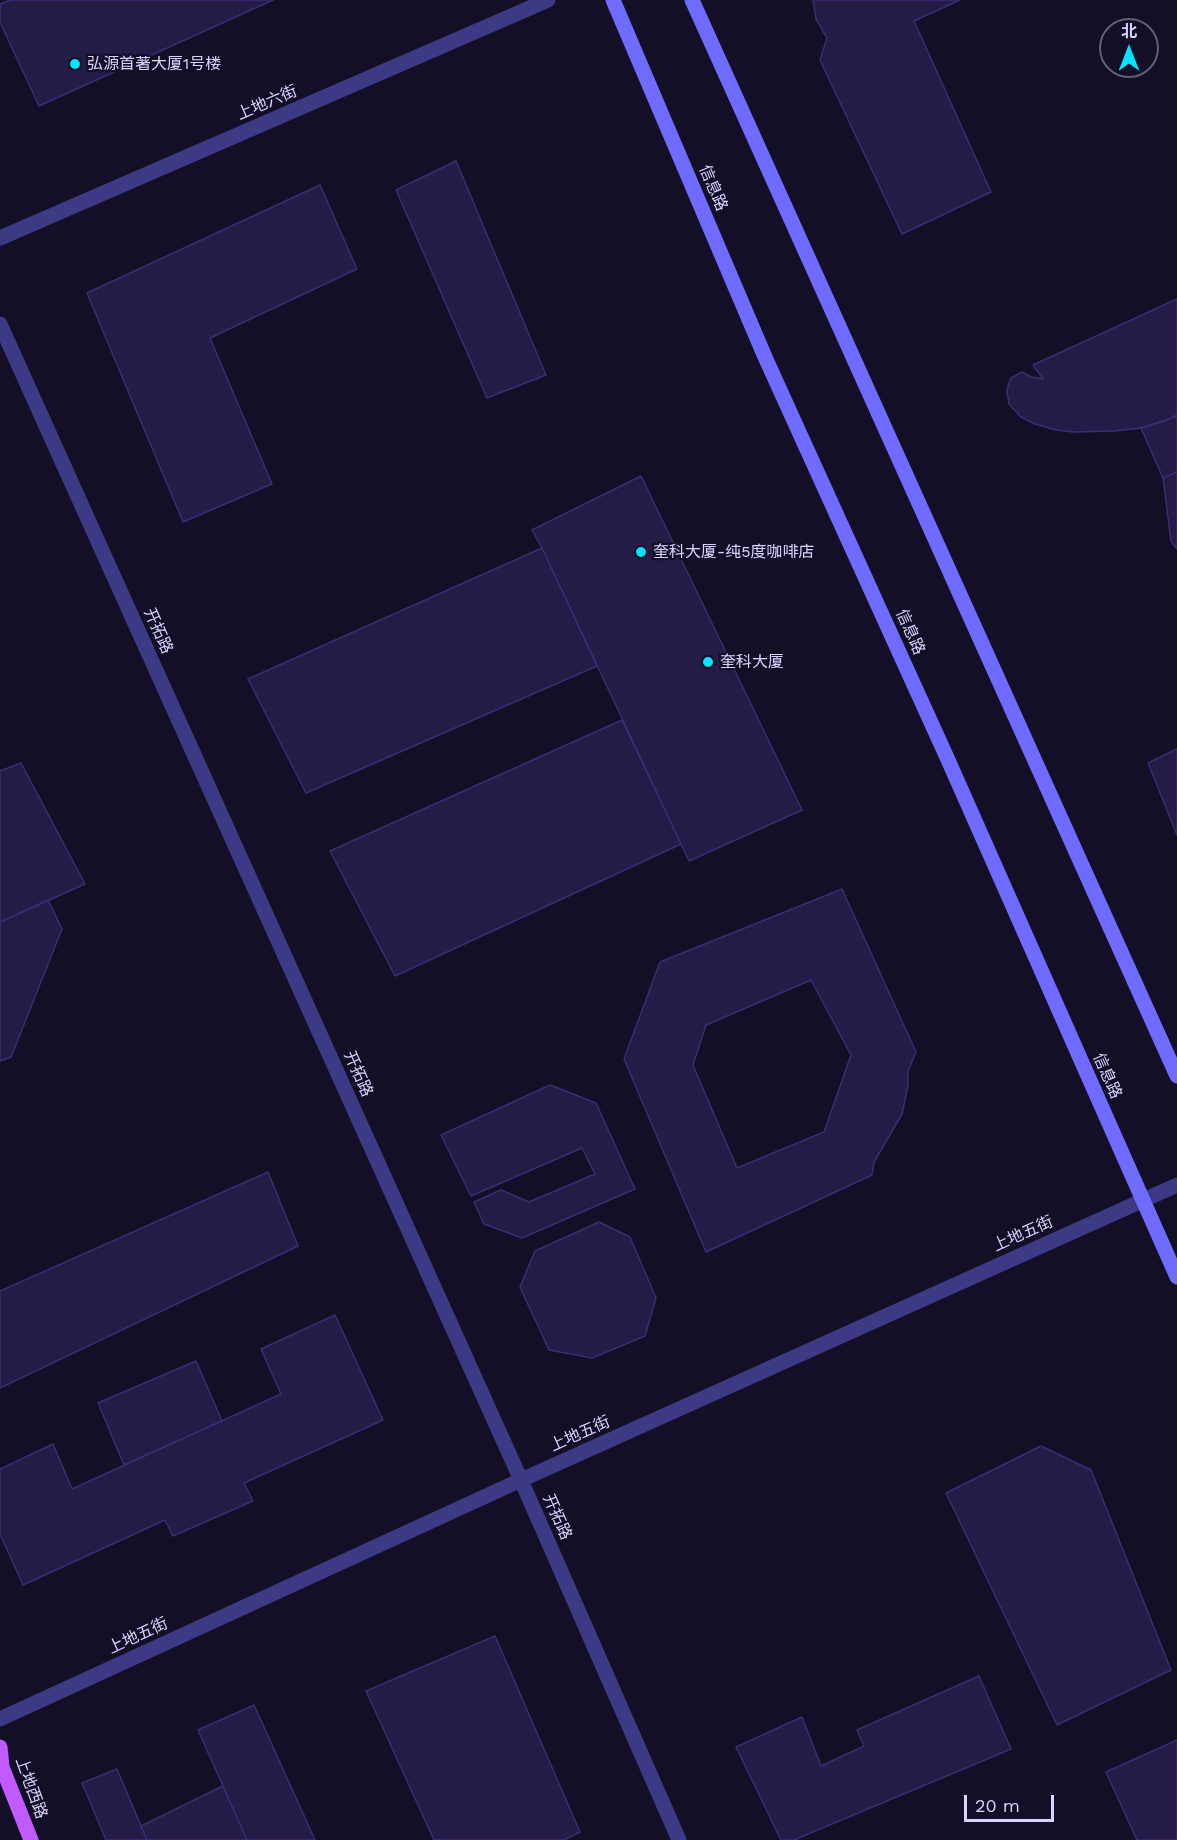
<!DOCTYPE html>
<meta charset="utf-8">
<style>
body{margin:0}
#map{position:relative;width:1177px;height:1840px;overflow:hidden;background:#130f26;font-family:"Work Sans","Noto Sans SC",sans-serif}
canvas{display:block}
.north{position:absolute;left:1099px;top:18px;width:60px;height:60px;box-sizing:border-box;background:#130f26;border:2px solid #625e7d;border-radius:50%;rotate:0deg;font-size:16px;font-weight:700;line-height:24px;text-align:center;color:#d9d4ff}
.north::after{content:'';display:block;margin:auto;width:21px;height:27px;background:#00e5ff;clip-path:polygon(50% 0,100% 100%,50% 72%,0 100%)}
.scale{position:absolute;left:964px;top:1795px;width:90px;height:27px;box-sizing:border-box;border:3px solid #d9d4ff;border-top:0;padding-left:8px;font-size:18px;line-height:21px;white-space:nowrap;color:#d9d4ff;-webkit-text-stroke:4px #130f26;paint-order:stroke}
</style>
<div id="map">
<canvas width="1177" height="1840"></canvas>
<div class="north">北</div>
<div class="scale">20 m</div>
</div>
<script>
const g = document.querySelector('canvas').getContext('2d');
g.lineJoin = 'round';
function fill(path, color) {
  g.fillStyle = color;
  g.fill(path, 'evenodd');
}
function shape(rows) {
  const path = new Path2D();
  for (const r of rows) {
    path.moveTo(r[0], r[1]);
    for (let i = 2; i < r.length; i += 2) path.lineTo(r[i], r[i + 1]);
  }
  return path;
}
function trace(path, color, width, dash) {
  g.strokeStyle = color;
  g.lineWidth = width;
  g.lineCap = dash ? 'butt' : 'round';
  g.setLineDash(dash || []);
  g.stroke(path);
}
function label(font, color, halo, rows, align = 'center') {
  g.font = font + ' "Work Sans","Noto Sans SC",sans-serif';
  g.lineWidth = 4.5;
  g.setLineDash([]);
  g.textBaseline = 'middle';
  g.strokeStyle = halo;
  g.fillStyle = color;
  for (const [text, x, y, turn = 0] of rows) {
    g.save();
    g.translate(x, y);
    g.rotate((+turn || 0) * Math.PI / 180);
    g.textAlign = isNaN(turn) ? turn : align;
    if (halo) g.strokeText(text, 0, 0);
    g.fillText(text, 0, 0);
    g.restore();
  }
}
const building = shape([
 [11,0,273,0,39,106,0,22,0,4,11,0],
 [813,0,960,0,914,21,991,192,902,234,820,60,827,38,816,19,813,0],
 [456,161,546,375,487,398,396,190,456,161],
 [320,185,357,269,210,338,272,484,183,522,87,293,320,185],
 [1177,299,1177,415,1165,421,1141,428,1114,431,1073,432,1056,430,1035,424,1021,417,1009,404,1007,393,1008,385,1011,378,1022,372,1031,377,1043,379,1033,365,1177,299],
 [1177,416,1177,472,1163,478,1141,428,1177,416],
 [1177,472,1177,549,1171,541,1163,478,1177,472],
 [641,476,802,810,689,861,542,548,532,530,641,476],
 [542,548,597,666,306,793,248,679,542,548],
 [622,720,681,844,395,976,330,851,622,720],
 [1177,749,1177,835,1148,763,1177,749],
 [21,763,85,884,0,922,0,771,21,763],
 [842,889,916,1052,908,1071,908,1085,902,1114,874,1162,872,1175,706,1252,624,1059,660,962,842,889],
 [48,900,62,929,11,1057,0,1061,0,922,48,900],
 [811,980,851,1055,824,1132,737,1168,693,1065,706,1025,811,980],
 [550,1085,596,1103,635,1189,522,1238,484,1224,474,1202,501,1190,529,1202,595,1174,582,1148,471,1196,441,1135,550,1085],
 [268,1172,298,1246,0,1388,0,1291,268,1172],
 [599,1222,630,1237,656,1298,645,1336,592,1358,549,1350,520,1287,535,1251,599,1222],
 [335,1315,383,1420,244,1483,253,1501,173,1536,165,1520,23,1585,0,1534,0,1469,53,1444,72,1489,281,1394,261,1349,335,1315],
 [196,1361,222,1421,124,1465,98,1403,196,1361],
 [1041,1446,1091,1470,1171,1670,1057,1725,946,1493,1041,1446],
 [495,1636,580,1832,564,1840,434,1840,366,1691,495,1636],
 [979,1676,1011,1749,794,1840,781,1840,736,1747,802,1717,821,1766,864,1746,857,1730,979,1676],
 [254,1705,315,1840,247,1840,198,1730,254,1705],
 [1177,1740,1177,1840,1137,1840,1106,1772,1177,1740],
 [117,1769,141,1826,147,1840,106,1840,82,1783,117,1769],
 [223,1786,247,1840,147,1840,141,1826,223,1786]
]);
const street = shape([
 [0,238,548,0],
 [0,324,521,1480,679,1840],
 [0,1719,521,1480,1177,1185]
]);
const secondary = shape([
 [613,0,765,357,949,762,1177,1277],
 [692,0,1177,1076]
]);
const primary = shape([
 [0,1747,2,1767,31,1840]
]);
const markers = [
 [75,64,6,"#00e5ff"],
 [641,552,6,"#00e5ff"],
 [708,662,6,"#00e5ff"]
];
const poiNames = [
 ["弘源首著大厦1号楼",87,64],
 ["奎科大厦-纯5度咖啡店",653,552],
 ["奎科大厦",720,662]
];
const streetNames = [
 ["上地六街",267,103,-23],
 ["信息路",713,188,67],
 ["开拓路",158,631,66],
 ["信息路",910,632,66],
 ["开拓路",358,1074,66],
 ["信息路",1107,1076,66],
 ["上地五街",1023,1234,-24],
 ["上地五街",580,1434,-24],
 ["开拓路",557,1517,66],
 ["上地五街",138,1636,-25],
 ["上地西路",31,1788,70]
];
fill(building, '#241b47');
trace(building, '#3b2d73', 1.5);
trace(street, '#3d3a85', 15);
trace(secondary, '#6f6bff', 15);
trace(primary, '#c25bff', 15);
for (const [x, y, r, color] of markers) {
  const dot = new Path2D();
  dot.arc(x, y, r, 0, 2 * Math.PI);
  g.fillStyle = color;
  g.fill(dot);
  trace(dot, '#130f26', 2);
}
label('16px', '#d9d4ff', '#130f26', poiNames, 'left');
label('16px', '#d9d4ff', '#130f26', streetNames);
</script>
